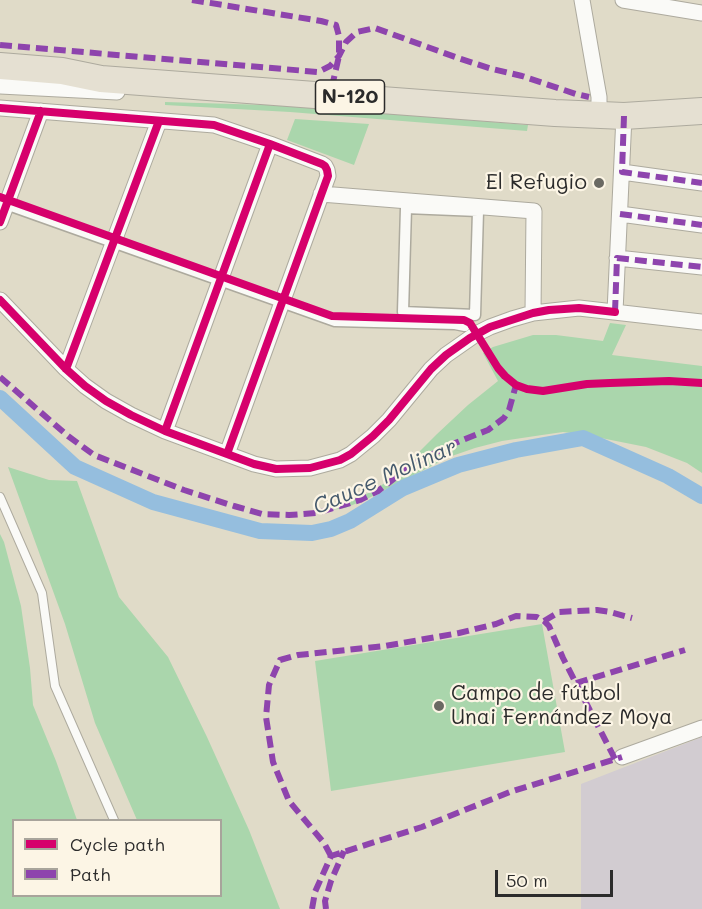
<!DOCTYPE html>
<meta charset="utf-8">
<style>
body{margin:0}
#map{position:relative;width:702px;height:909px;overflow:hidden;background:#e0dbc8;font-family:Mali,sans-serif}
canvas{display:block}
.legend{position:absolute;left:12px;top:819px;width:210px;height:78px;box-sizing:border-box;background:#fcf5e5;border:2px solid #a8a49b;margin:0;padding:8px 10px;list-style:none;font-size:18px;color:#2b2b2b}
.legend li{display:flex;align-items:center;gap:12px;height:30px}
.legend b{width:30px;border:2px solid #a8a49b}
.scale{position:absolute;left:495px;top:870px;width:118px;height:27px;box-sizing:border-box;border:3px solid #2b2b2b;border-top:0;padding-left:8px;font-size:18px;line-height:21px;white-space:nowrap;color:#2b2b2b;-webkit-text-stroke:4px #fcf5e5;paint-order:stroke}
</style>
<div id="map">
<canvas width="702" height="909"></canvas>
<ul class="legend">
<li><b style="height:8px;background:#d6006c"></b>Cycle path</li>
<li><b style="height:8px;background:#8e44ad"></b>Path</li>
</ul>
<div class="scale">50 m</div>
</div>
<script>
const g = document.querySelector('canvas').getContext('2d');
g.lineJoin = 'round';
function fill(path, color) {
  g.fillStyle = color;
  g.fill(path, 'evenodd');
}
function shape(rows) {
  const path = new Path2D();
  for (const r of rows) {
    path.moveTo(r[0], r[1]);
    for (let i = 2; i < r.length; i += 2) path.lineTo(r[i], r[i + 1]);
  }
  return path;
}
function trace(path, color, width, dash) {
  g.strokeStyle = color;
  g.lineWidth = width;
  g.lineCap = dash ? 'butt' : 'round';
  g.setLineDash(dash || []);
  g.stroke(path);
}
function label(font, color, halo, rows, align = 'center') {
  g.font = font + ' Mali,sans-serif';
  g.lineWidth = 4.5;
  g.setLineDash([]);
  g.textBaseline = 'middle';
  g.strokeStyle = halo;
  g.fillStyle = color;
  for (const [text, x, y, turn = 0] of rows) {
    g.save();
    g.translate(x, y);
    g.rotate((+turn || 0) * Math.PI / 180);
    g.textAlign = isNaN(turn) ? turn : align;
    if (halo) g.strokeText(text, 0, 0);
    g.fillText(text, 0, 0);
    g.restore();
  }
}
const industrial = shape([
 [702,737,702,909,581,909,581,784]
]);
const green = shape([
 [165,102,268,105,309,107,528,125,527,131,290,112,165,105],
 [295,119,369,124,354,165,287,140],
 [610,323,626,325,612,355,702,366,702,473,687,463,646,447,586,435,563,432,542,435,502,441,475,448,449,457,365,500,345,508,324,511,317,510,351,501,373,491,386,482,402,469,437,434,468,405,498,381,483,353,493,347,533,335,556,335,603,341],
 [8,467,49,480,77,481,119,597,168,657,207,737,249,830,280,909,0,909,0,534,4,542,21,606,30,668,33,705,56,761,77,820,14,820,14,896,220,896,220,820,137,820,95,723,65,624],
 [542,624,565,752,331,791,315,661]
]);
const canal = shape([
 [0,398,75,467,153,502,260,531,312,533,331,529,350,521,403,488,458,465,516,450,583,438,668,476,702,496]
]);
const service = shape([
 [0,497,42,593,55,686,114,820]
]);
const pedestrian = shape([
 [0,202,335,321,455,324,465,326],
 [406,208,478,211,475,315,403,312,406,208]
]);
const minor = shape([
 [582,0,594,69,599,97,599,115],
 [623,0,702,13],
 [0,86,117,92],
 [0,108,214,125,270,144,322,164,325,166,327,170,328,176,227,454],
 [622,172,702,183],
 [321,194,534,211,533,313],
 [620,214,702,225],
 [0,222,41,111],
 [617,258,702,267],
 [0,300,66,369,85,386,106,401,131,415,165,431,254,464,276,469,310,468,340,460,351,454,373,436,389,420,431,369,446,355,476,334,490,327,512,319,533,313,579,308,702,322],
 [615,312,624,116],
 [66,369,159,121],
 [165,431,270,144],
 [622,757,702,728]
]);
const trunk = shape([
 [0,66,62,71,101,79,555,113,624,116,702,111]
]);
const quiet = shape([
 [192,0,321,21,336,25,339,36,339,56,330,95],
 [0,45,318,72,330,66,339,56,346,42,357,32,375,28,458,58,492,69,522,76,576,94,589,97],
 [624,116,622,172,702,183],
 [620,214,702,225],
 [615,312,617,258,702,267],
 [0,377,68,436,94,455,184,490,234,506,262,514,289,515,317,513,360,500,378,491,413,464,455,443,488,430,504,418,509,410,516,385],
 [544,621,559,612,597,610,610,612,632,618],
 [576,683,685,650],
 [331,856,324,843,289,801,273,762,266,717,269,685,280,660,298,655,385,646,459,633,496,624,516,616,537,617,544,621,549,626,563,658,615,759],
 [312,909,315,892,331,856,422,827,510,792,622,757],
 [326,909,325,901,331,881,344,851]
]);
const cycleway = shape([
 [0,108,214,125,270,144,322,164,325,166,327,170,328,176,227,454],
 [0,197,332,316,464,320,470,323,498,368,505,376,516,385,527,389,543,391,587,384,610,383,669,381,702,383],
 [0,222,41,111],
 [0,300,66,369,85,386,106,401,131,415,165,431,254,464,276,469,310,468,340,460,351,454,373,436,389,420,431,369,446,355,470,338,490,327,533,313,549,310,579,308,615,312],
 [66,369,159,121],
 [165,431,270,144]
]);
const markers = [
 [599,183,6,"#6a6962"],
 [439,706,6,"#6a6962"]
];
const shields = [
 [350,97,69]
];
const shieldNames = [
 ["N-120",350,97]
];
const poiNames = [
 ["El Refugio",587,183],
 ["Campo de fútbol",451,694,"left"],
 ["Unai Fernández Moya",451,718,"left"]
];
const waterNames = [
 ["Cauce Molinar",385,477,-24]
];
fill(industrial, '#d2ccd1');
fill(green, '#aad6ac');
trace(canal, '#95bede', 16);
trace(service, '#adaa9e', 10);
trace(pedestrian, '#adaa9e', 13);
trace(minor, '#adaa9e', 17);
trace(trunk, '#adaa9e', 28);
trace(service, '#fafaf7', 8);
trace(pedestrian, '#fafaf7', 10);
trace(minor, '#fafaf7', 15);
trace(trunk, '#e5e0d2', 26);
trace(quiet, '#8e44ad', 6, [12, 6]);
trace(cycleway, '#d6006c', 8);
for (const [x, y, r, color] of markers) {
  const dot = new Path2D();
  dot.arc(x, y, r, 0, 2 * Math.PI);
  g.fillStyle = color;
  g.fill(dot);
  trace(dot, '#fcf5e5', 2);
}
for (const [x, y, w] of shields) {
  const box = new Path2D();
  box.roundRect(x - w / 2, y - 17, w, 34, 4.5);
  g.fillStyle = '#fcf5e5';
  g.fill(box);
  trace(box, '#2b2b2b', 1.5);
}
label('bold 20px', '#2b2b2b', null, shieldNames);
label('21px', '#2b2b2b', '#fcf5e5', poiNames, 'right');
label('italic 22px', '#455a6d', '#fcf5e5', waterNames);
</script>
